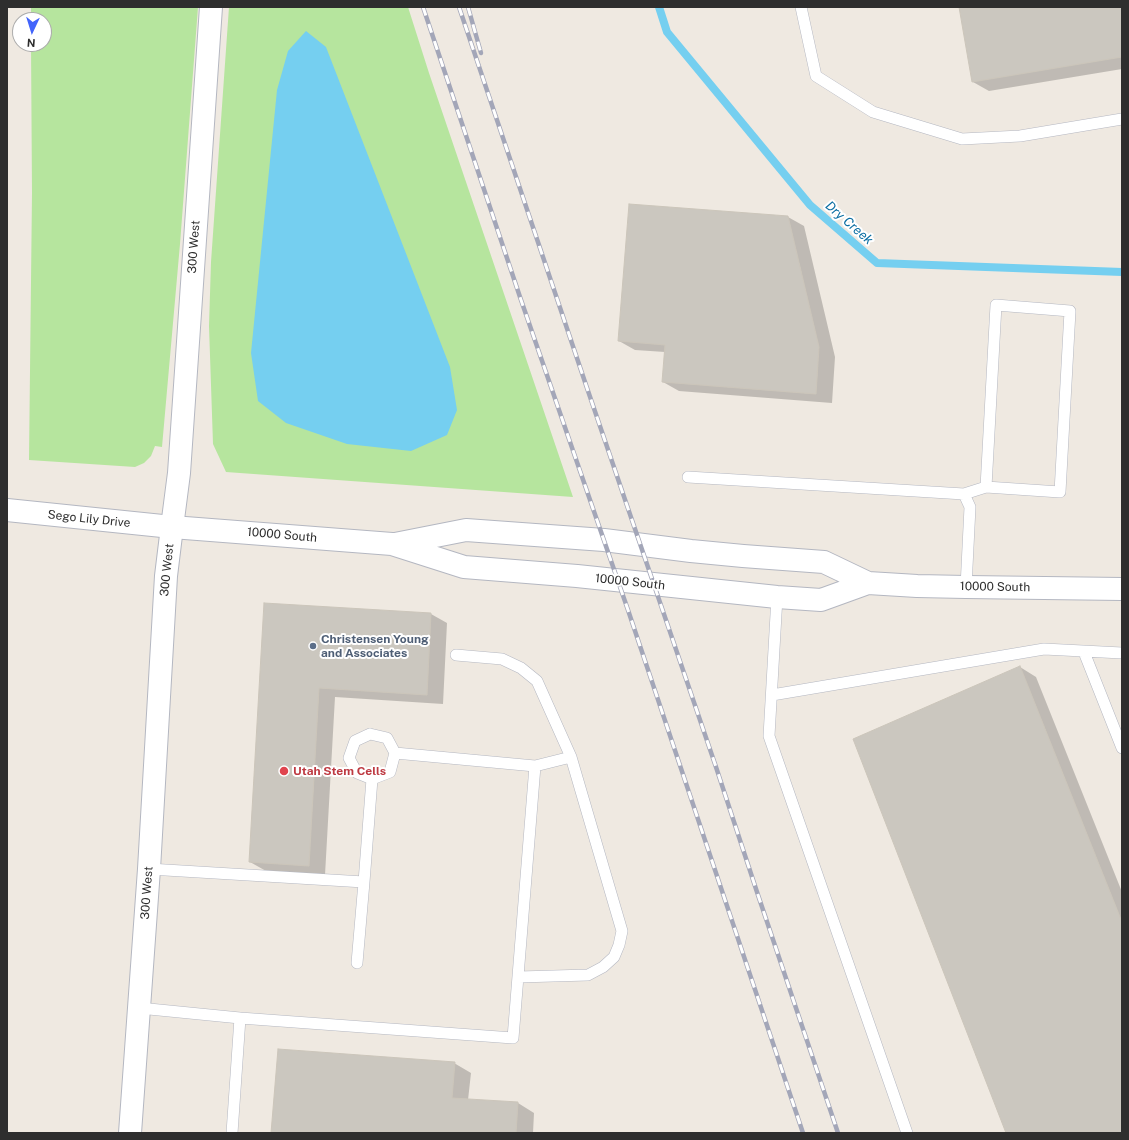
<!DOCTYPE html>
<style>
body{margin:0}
#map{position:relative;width:1129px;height:1140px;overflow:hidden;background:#efe9e1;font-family:"Public Sans",sans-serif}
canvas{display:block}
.frame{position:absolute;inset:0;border:8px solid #2e2e2e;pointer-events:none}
.north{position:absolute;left:12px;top:12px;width:40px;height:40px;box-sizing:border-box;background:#fff;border:1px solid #ababab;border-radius:50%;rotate:184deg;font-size:11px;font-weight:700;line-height:16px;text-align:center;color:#2e2e2e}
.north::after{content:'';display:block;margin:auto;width:14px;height:18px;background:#4264fb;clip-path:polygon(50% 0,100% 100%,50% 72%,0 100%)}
</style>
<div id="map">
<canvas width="1129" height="1140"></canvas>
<div class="frame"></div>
<div class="north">N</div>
</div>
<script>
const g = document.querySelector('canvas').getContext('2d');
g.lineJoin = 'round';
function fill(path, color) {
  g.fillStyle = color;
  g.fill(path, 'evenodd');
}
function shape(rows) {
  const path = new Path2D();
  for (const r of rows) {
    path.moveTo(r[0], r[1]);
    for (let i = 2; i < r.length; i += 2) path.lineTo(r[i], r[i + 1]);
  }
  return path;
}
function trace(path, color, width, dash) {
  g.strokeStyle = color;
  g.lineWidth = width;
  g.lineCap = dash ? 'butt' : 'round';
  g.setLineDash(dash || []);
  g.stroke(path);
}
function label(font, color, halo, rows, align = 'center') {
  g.font = font + ' "Public Sans",sans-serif';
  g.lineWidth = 4;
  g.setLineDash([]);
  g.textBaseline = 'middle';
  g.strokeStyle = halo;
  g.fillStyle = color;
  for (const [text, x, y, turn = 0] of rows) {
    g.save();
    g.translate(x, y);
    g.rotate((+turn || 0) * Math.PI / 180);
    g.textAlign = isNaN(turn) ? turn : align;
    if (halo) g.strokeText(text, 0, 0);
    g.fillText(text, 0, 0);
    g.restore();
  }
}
const green = shape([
 [31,7,198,7,180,244,162,447,155,446,151,456,144,463,135,467,29,460,32,193,31,44,44,44,44,20,31,20],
 [229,7,408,7,429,73,573,497,226,472,213,444,209,326,211,262]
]);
const water = shape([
 [306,31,326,47,450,367,457,410,447,435,411,451,347,444,286,423,258,401,251,353,277,90,288,51]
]);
const shadow = shape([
 [960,7,1122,7,1122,69,989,91,973,82],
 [788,217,804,226,835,357,832,403,679,391,663,382,665,352,635,350,619,341],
 [265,604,431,614,447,623,443,704,335,697,325,875,266,871,250,862],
 [1020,667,1036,677,1122,892,1122,1133,1007,1133],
 [454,1063,471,1073,468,1100,518,1103,534,1113,533,1133,272,1133]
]);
const stream = shape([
 [659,7,667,32,810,205,877,263,1122,272]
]);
const building = shape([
 [959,7,1122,7,1122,57,972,82,959,7],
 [629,204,788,216,819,347,816,394,662,382,665,345,618,341,629,204],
 [264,603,431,613,427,695,319,688,309,866,249,862,264,603],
 [1020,666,1122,922,1122,1133,1006,1133,853,739,1020,666],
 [278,1049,455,1062,452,1098,518,1102,516,1133,271,1133,278,1049]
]);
const service = shape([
 [801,7,816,76,873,112,962,139,1020,136,1122,119],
 [688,477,964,494,970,507,966,587],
 [964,494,986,487,1060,492,1070,311,996,305,986,487],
 [777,597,769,736,907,1133],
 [1084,652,1122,748],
 [456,655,502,659,521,668,537,681,571,757],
 [772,695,1044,649,1122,653],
 [370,734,387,738,395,753,390,772,372,779,357,773,349,758,355,741,370,734],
 [149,869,364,882,372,779],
 [357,963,364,882],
 [519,977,588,975,603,967,614,957,619,945,622,931,571,757,535,766],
 [139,1008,240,1018],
 [232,1133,240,1018,513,1038,535,766,395,753]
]);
const minor = shape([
 [172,527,179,473,211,7]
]);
const tertiary = shape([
 [130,1133,149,869,166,576,172,527]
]);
const secondary = shape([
 [7,510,172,527,392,544,464,567,577,576,777,597,821,600,868,583],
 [395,544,466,530,604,540,691,551,743,556,824,562,868,583,917,586,966,587,1122,589]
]);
const rail = shape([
 [423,7,520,297,628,610,803,1133],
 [459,7,586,385,716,767,757,892,838,1133],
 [468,7,481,53]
]);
const markers = [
 [313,646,4,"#5c6f8a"],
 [284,771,5,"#e0444e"]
];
const streetNames = [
 ["300 West",194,247,-86],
 ["Sego Lily Drive",89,519,6],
 ["10000 South",282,535,5],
 ["300 West",167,570,-84],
 ["10000 South",630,582,6],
 ["10000 South",995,587,1],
 ["300 West",147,893,-86]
];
const serviceNames = [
 ["Christensen Young",321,639],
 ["and Associates",321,653]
];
const healthNames = [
 ["Utah Stem Cells",293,771]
];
const waterNames = [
 ["Dry Creek",849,223,41]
];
fill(green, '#b6e59e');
fill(water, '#75cff0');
fill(shadow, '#0003');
trace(stream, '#75cff0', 8);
fill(building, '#cbc7bf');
trace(building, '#cbc5ba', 1);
trace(service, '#b4b7c1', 12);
trace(minor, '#b4b7c1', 24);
trace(tertiary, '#b4b7c1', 24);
trace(secondary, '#b4b7c1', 24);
trace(service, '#fff', 11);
trace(minor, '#fff', 22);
trace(tertiary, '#fff', 22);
trace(secondary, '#fff', 22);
trace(rail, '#a3a6b8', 4.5);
trace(rail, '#fff', 3, [9]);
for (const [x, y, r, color] of markers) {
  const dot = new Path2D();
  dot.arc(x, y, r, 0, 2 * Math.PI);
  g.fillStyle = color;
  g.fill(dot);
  trace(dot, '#fff', 1.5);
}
label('12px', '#2e2e2e', '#fff', streetNames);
label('bold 12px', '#4e5e75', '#fff', serviceNames, 'left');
label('bold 12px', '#be3a42', '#fff', healthNames, 'left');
label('italic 13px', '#0d6fa3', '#fff', waterNames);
</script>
